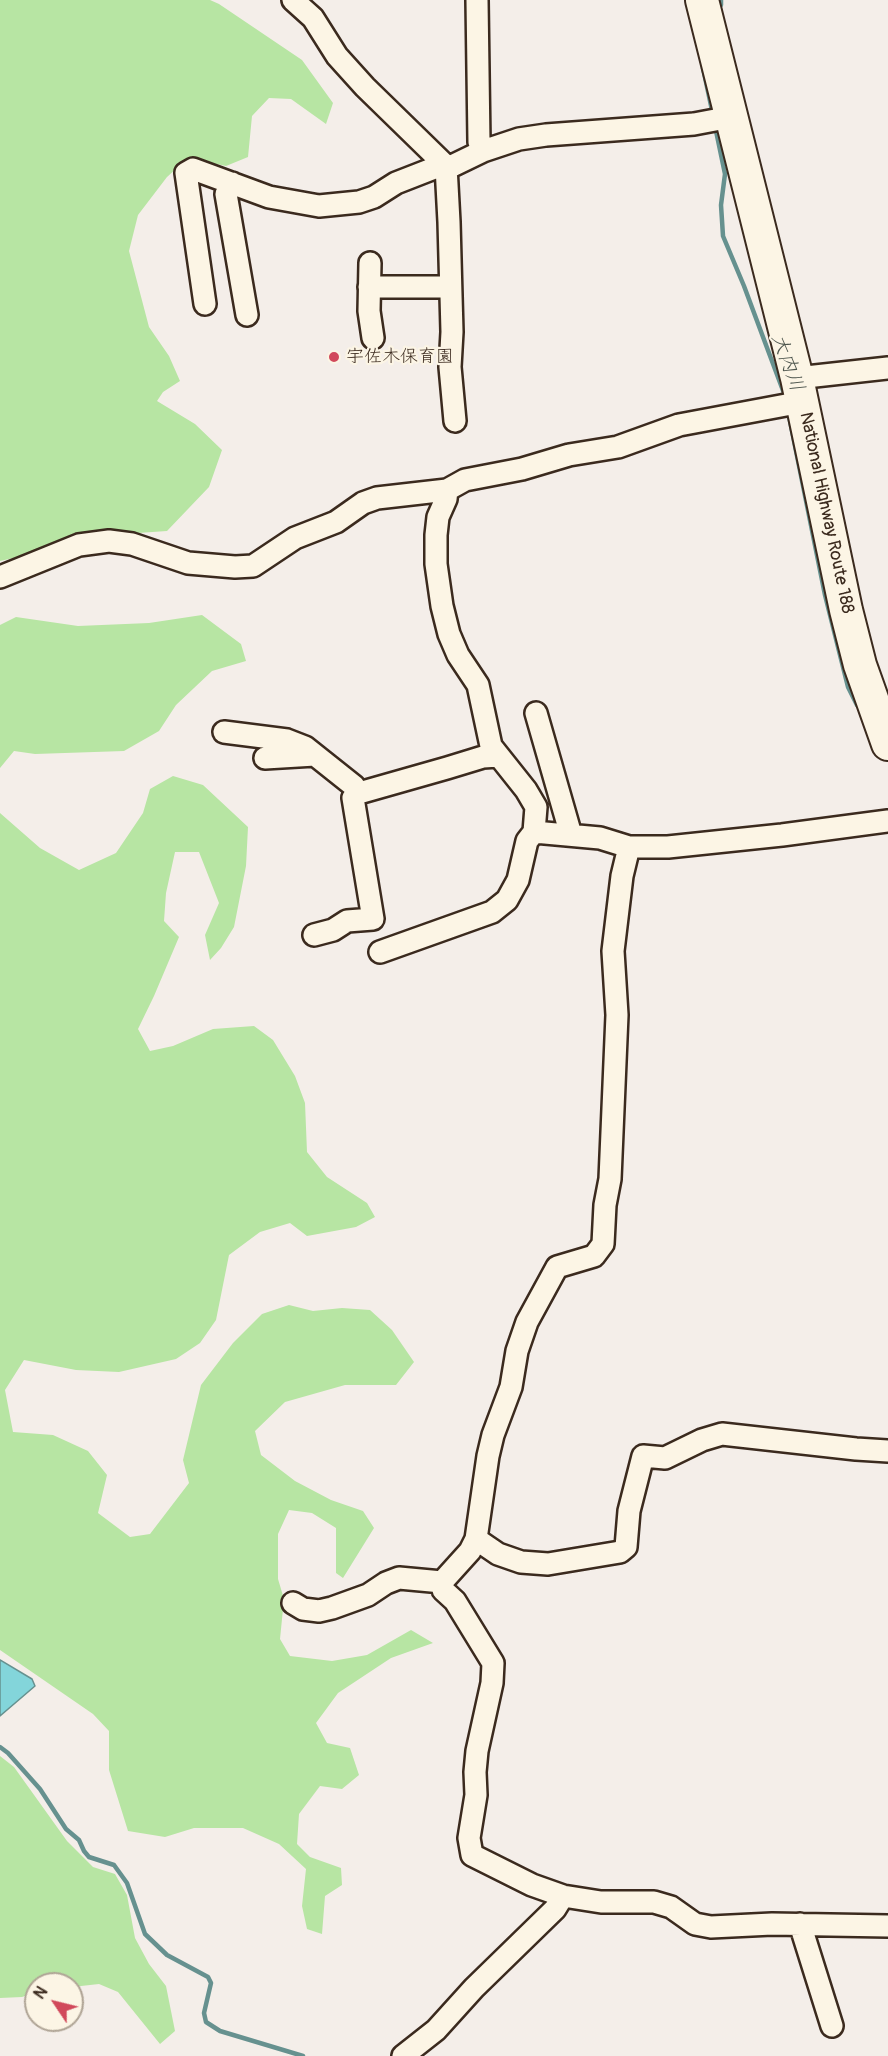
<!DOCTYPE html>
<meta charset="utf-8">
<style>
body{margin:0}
#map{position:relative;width:888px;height:2056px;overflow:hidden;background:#f4eee9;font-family:Pangolin,sans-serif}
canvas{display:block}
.north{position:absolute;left:24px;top:1972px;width:60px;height:60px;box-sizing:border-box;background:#fcf5e5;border:2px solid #afa495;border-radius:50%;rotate:305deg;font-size:16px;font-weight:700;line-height:24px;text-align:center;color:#3b2a1e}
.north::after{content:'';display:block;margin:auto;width:21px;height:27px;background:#d1495b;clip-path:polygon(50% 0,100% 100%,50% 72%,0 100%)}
</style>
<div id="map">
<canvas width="888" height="2056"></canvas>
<div class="north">N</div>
</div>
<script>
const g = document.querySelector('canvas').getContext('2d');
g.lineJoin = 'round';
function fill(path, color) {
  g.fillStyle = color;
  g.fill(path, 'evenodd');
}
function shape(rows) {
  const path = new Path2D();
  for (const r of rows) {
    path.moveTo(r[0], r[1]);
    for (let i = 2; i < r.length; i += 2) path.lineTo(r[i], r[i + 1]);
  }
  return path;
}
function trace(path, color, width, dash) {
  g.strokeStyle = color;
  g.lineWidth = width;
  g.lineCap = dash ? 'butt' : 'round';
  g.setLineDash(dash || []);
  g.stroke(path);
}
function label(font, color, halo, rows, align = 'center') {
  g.font = font + ' Pangolin,"Klee One",sans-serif';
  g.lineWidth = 4.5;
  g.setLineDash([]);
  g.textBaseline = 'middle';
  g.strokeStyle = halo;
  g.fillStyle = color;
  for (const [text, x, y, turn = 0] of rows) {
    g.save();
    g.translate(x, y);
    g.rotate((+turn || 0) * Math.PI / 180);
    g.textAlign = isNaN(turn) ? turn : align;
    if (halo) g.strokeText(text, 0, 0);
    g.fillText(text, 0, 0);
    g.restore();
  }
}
const green = shape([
 [0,0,210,0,219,4,302,60,333,103,326,124,291,99,269,98,252,116,248,157,226,166,188,158,167,177,138,215,129,251,149,327,169,356,180,381,163,392,157,401,195,424,222,450,209,487,167,531,123,534,0,561],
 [202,615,241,644,246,661,212,671,176,705,159,731,124,751,35,754,14,751,0,768,0,625,16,617,78,626,149,623],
 [173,776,203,785,248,827,246,866,234,927,221,948,210,960,205,935,219,903,199,852,175,852,166,893,164,921,179,937,154,996,138,1029,150,1051,173,1046,213,1029,254,1026,273,1040,295,1076,305,1103,307,1152,327,1177,367,1203,375,1217,356,1227,307,1236,290,1223,260,1232,229,1255,216,1320,200,1343,176,1359,119,1372,76,1370,24,1360,5,1390,13,1432,53,1435,88,1451,107,1475,98,1513,130,1537,150,1534,189,1483,183,1460,201,1385,233,1343,262,1314,289,1305,313,1311,342,1308,370,1310,392,1330,414,1362,396,1385,345,1385,285,1402,255,1431,261,1455,295,1481,331,1500,363,1511,374,1528,343,1578,336,1573,336,1528,312,1513,289,1510,278,1534,278,1579,284,1599,280,1639,290,1656,332,1661,367,1655,411,1630,433,1643,391,1658,338,1693,316,1723,327,1743,350,1748,359,1775,342,1789,320,1786,299,1814,297,1844,310,1857,341,1868,342,1885,325,1896,322,1934,307,1929,302,1906,306,1869,279,1844,243,1828,194,1828,165,1837,128,1831,109,1770,109,1731,93,1714,0,1650,0,813,40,848,79,870,116,853,143,813,150,789],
 [0,1756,14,1767,67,1841,93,1867,115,1874,127,1895,135,1938,149,1964,166,1986,175,2031,160,2044,118,1992,99,1984,72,1987,72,1984,36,1984,36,1992,22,1997,0,1998]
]);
const water = shape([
 [0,1660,32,1679,35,1686,0,1716,0,1660]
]);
const stream = shape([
 [721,0,721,5],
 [703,68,713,115],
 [715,126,725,174,721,205,723,236,744,286,785,396],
 [789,416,825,595,848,687,857,705],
 [0,1747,8,1753,40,1789,66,1829,79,1840,84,1851,89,1857,114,1865,127,1883,145,1934,167,1955,208,1977,211,1983,204,2013,206,2022,220,2031,303,2056]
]);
const minor = shape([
 [293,0,313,18,337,56,365,87,446,166,449,222,452,332,450,367,455,421],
 [477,0,479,142,483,151],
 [232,183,226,194,247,315],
 [370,263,369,311,373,338],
 [369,287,450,287],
 [205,304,186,173,193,169,269,197,319,206,359,202,374,197,396,183,437,167,452,166,483,151,519,139,546,135,694,124,731,117],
 [797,378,888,368],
 [0,577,79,545,109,541,132,544,188,563,235,567,253,566,295,538,336,522,363,503,377,498,447,490,465,480,522,469,569,455,618,447,679,425,802,402],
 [536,713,571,835],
 [224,732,287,740,305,747,354,786,359,793],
 [265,758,315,755],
 [534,832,600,838,629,847,668,847,782,835,888,821],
 [629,847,622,876,613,951,617,1015,610,1179,605,1205,603,1244,594,1256,557,1267,527,1322,517,1351,511,1387,493,1435,488,1456,476,1539,470,1551,442,1582,443,1590,455,1601,493,1663,492,1683,477,1751,475,1772,476,1795,469,1838,472,1855,532,1885,563,1896,601,1902,654,1902,671,1907,695,1924,711,1927,772,1924,888,1926],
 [314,935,333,930,347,921,373,919,353,798,359,793,447,768,483,757,499,756],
 [380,952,492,912,507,900,518,880,527,841,534,832,536,807,526,790,491,746,478,685,458,655,449,634,442,606,436,564,436,535,438,517,446,499,447,490],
 [476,1539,498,1554,521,1562,548,1564,620,1552,626,1547,629,1511,643,1456,665,1458,702,1440,722,1434,856,1449,888,1451],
 [293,1603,303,1609,319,1611,332,1608,368,1595,386,1583,399,1578,442,1582],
 [800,1924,832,2026],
 [403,2056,436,2030,474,1988,555,1909,563,1896]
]);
const highway = shape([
 [702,0,797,378,846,610,860,665,888,744]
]);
const markers = [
 [334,357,6,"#d1495b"]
];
const poiNames = [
 ["宇佐木保育園",346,357]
];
const streetNames = [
 ["National Highway Route 188",826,513,78]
];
const waterNames = [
 ["大内川",787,363,70]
];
fill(green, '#b7e5a3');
fill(water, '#83d5da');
trace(water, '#66918f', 1.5);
trace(stream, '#66918f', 4.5);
trace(minor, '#3b2a1e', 26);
trace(highway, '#3b2a1e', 36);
trace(minor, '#fcf5e5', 21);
trace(highway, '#fcf5e5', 32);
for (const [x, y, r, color] of markers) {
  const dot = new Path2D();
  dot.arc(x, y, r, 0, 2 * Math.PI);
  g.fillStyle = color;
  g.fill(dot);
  trace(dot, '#fcf5e5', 2);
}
label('18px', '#3b2a1e', '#fcf5e5', poiNames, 'left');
label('18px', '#3b2a1e', '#fcf5e5', streetNames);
label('italic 20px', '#4d554d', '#fcf5e5', waterNames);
</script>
